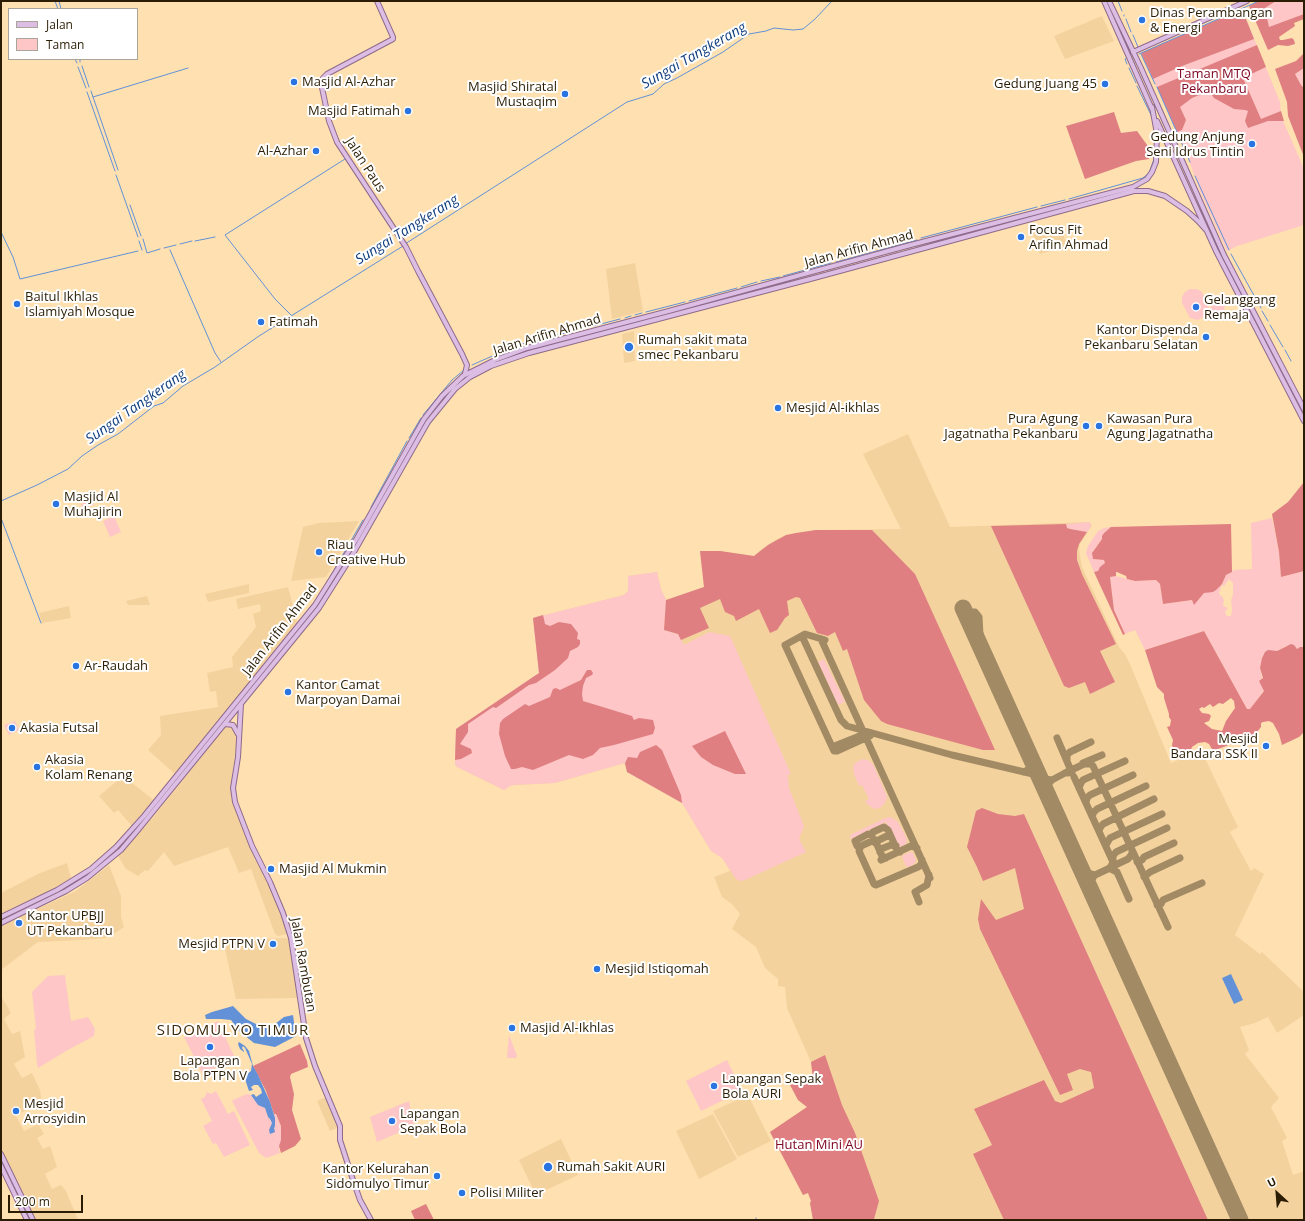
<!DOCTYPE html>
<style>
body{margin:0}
#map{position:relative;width:1305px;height:1221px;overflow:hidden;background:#ffe0b0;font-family:"Open Sans",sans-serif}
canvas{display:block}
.frame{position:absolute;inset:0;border:2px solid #2b1d04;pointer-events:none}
.legend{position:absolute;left:8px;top:8px;width:130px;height:52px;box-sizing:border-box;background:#fff;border:1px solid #aaa59b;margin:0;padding:5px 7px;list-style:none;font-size:12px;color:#2b1d04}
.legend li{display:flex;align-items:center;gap:8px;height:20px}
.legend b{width:20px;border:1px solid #aaa59b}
.north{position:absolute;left:1257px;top:1173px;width:40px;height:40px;-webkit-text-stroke:3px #fff;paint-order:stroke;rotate:334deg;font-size:11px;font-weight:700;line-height:16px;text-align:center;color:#2b1d04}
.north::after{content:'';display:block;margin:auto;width:14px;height:18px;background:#2b1d04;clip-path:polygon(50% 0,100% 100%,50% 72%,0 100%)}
.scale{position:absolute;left:8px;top:1195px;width:75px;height:18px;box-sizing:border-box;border:2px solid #2b1d04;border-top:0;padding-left:5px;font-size:12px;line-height:14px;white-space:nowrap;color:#2b1d04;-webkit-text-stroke:3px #fff;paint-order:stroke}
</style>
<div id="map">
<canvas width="1305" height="1221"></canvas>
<div class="frame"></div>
<ul class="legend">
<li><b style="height:5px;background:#dcbee5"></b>Jalan</li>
<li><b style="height:11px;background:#fec6c6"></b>Taman</li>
</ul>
<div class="north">U</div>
<div class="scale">200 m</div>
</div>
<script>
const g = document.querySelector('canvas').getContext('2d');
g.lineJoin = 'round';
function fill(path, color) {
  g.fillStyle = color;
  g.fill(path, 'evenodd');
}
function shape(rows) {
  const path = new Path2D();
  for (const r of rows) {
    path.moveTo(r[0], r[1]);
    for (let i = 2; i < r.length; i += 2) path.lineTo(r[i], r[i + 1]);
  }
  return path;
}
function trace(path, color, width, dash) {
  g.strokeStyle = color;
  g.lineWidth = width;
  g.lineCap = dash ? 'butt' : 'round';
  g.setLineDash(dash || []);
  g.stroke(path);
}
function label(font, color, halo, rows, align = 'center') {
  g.font = font + ' "Open Sans",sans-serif';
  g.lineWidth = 4;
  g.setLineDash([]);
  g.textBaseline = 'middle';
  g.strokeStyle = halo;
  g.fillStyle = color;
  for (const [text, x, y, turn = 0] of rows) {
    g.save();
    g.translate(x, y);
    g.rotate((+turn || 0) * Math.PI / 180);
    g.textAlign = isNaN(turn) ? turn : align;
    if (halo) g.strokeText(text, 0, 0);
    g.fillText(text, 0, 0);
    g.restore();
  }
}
const built = shape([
 [1102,16,1114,41,1065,59,1054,36],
 [1060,224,1067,246,1040,254,1032,232],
 [635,263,643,311,612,319,606,269],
 [634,331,635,361,624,363,622,334],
 [908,434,950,527,1088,522,1092,525,1080,544,1079,550,1082,567,1119,647,1125,654,1130,664,1171,763,1201,750,1238,827,1230,832,1251,871,1254,868,1264,874,1235,935,1260,954,1262,952,1304,992,1304,1015,1277,1033,1268,1017,1255,1023,1240,1027,1249,1050,1245,1054,1279,1098,1271,1107,1287,1138,1282,1141,1293,1175,1304,1171,1304,1220,813,1220,810,1203,811,1201,808,1193,803,1195,770,1132,807,1107,798,1100,790,1085,813,1079,811,1062,787,1008,785,987,778,986,778,979,765,968,756,947,732,929,740,914,732,904,722,897,714,877,730,871,723,858,711,851,682,803,627,772,624,763,555,783,514,785,510,786,504,790,457,767,455,765,456,729,539,673,533,618,624,595,628,591,628,576,657,572,661,589,666,600,704,587,700,551,720,551,754,556,760,550,777,539,796,533,816,530,901,529,863,454],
 [359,521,326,577,291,581,303,527,319,523],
 [249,584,249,593,208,602,205,594],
 [288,587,298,625,275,650,176,775,148,750,161,735,160,716,218,707,216,691,210,692,207,673,233,667,232,657,256,627,253,614,261,611,260,604,238,609,236,599],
 [147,596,150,605,128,605,126,601],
 [69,606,71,618,42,623,39,613],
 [230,724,238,733,232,775,231,798,259,866,268,882,281,912,288,932,287,934,278,936,275,934,251,869,239,873,228,847,174,866,164,852,148,871,145,870,138,876,126,869,118,856,156,814,225,727],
 [123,776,155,801,132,826,118,810,114,813,99,796],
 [67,863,71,878,43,895,1,915,1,893,40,873],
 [109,865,121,896,121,917,124,927,112,935,105,938,82,940,38,942,1,970,1,926,76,891],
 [289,938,298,998,236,999,223,940],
 [1,996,11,1013,4,1019,12,1034,20,1031,25,1057,14,1064,22,1078,32,1073,40,1090,42,1104,33,1106,16,1116,24,1131,38,1124,44,1134,37,1138,43,1149,50,1146,57,1167,45,1174,52,1189,61,1185,66,1191,78,1220,35,1220,1,1149],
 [748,1095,771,1141,738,1157,713,1111],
 [326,1097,337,1124,337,1128,330,1131,317,1101],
 [713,1114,737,1159,699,1179,676,1131],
 [561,1139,578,1175,536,1195,519,1160]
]);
const green = shape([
 [1276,1,1304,1,1304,14,1269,28,1265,8],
 [1242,9,1280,102,1281,116,1304,169,1304,225,1237,246,1227,251,1200,191,1186,152,1141,53],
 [1304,68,1304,88,1301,85,1295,74],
 [1190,289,1197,289,1202,292,1208,304,1209,309,1207,315,1198,320,1190,318,1182,303,1182,297,1185,292],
 [1220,298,1222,299,1225,304,1224,311,1220,313,1219,311,1207,317,1211,313,1211,305,1218,303],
 [91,499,94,505,88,507,90,512,85,514,81,504],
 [114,516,121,532,110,537,103,521],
 [1272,518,1279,552,1281,577,1304,571,1304,647,1300,647,1297,649,1286,646,1277,651,1263,655,1260,668,1264,690,1251,709,1247,709,1204,631,1145,650,1135,630,1125,634,1114,610,1110,577,1116,576,1135,581,1156,580,1160,584,1163,604,1192,600,1194,604,1204,593,1222,584,1226,575,1232,572,1233,570,1252,569,1251,523],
 [1229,579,1233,583,1233,594,1231,601,1232,609,1231,616,1227,616,1225,612,1228,608,1223,606,1224,601,1223,597,1221,596,1219,593,1222,585,1224,586],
 [1090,522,1091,527,1087,532,1084,532,1070,529,1067,528,1066,524],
 [1111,527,1104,533,1102,539,1093,551,1093,559,1104,560,1105,563,1098,571,1094,572,1086,553,1088,546,1098,531,1104,528],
 [657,572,661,589,666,600,664,630,678,634,684,645,709,632,730,636,791,774,788,775,789,788,804,826,799,839,806,852,745,880,740,881,736,879,722,858,711,851,682,803,627,772,625,763,555,783,514,785,510,786,504,790,457,767,455,765,456,729,539,673,533,618,624,595,628,591,628,576],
 [824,659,845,702,838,705,818,662],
 [15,721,19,730,9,735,4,725],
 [862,759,868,760,873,764,886,794,887,797,885,803,880,808,874,809,868,805,865,801,869,799,862,785,859,786,854,774,853,768,854,764],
 [891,817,898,822,907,839,906,844,900,847,897,846,886,822,851,839,850,835,885,818],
 [910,852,913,853,916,861,913,865,908,867,906,866,902,856],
 [65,975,71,1021,88,1017,95,1029,94,1036,66,1051,38,1068,37,1064,34,1030,36,1029,32,992,48,976],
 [218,1021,235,1058,206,1072,202,1073,184,1037],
 [509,1035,517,1056,516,1058,507,1058],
 [727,1060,742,1091,701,1111,686,1081],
 [216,1091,228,1114,234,1111,250,1145,224,1157,216,1143,213,1144,203,1126,212,1121,201,1099,205,1097,207,1092,211,1094],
 [247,1094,251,1095,253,1099,265,1108,268,1117,270,1119,272,1123,269,1130,274,1131,274,1114,275,1113,281,1126,281,1141,279,1149,280,1153,266,1158,259,1153,232,1101,233,1100],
 [409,1101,414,1126,377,1142,370,1117]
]);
const forest = shape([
 [1259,1,1276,1,1265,8,1269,27,1304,14,1304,19,1294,23,1295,26,1279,37,1280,40,1283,40,1292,38,1294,40,1295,44,1288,46,1278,45,1268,50,1249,6],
 [1242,9,1254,39,1182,66,1153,79,1141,53],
 [1257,45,1266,67,1243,78,1261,119,1281,111,1284,121,1268,121,1248,128,1245,121,1248,111,1245,110,1234,109,1214,98,1209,91,1192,98,1180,107,1186,120,1182,130,1177,132,1157,87],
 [1304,53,1304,68,1295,74,1301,85,1304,88,1304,157,1288,116,1287,102,1275,69,1296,61],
 [1114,112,1121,133,1137,131,1150,149,1149,159,1136,161,1085,179,1066,126],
 [1304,482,1304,571,1281,577,1279,552,1272,514,1288,502],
 [1066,524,1067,528,1070,529,1087,532,1079,544,1077,551,1077,560,1082,574,1116,644,1100,651,1115,682,1090,694,1085,682,1069,688,1064,686,991,526],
 [1231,524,1232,572,1226,575,1222,584,1216,590,1213,592,1204,593,1194,605,1192,600,1163,604,1160,584,1156,580,1135,581,1127,579,1126,576,1117,572,1116,572,1116,576,1110,577,1114,610,1125,634,1123,635,1094,572,1098,571,1100,567,1105,563,1104,560,1093,559,1092,553,1102,539,1102,536,1104,533,1111,527],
 [816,530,872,530,915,574,995,750,983,750,887,724,881,721,864,700,847,649,843,651,835,632,828,636,817,633,800,598,796,597,787,601,789,615,785,618,777,630,770,633,759,609,736,621,734,616,725,612,720,599,700,608,709,628,681,640,678,634,664,630,666,600,704,587,700,551,720,551,754,556,768,545,786,535,796,533],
 [543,615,545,624,550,626,559,622,571,624,578,633,577,639,580,640,580,644,578,647,570,651,568,658,555,670,536,683,529,685,496,708,493,707,468,724,468,732,460,744,471,749,472,753,461,759,455,760,456,729,539,673,533,618],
 [1204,631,1247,709,1250,709,1264,691,1259,681,1263,678,1260,668,1262,658,1265,652,1268,650,1277,651,1291,644,1294,645,1297,649,1300,647,1304,647,1304,732,1299,737,1282,745,1279,734,1273,723,1269,721,1263,722,1261,723,1261,727,1257,732,1258,735,1254,739,1242,745,1239,741,1213,751,1209,744,1205,742,1198,743,1192,747,1190,753,1175,760,1175,755,1172,745,1173,740,1167,727,1170,726,1171,720,1169,717,1169,714,1164,698,1164,694,1157,687,1145,650],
 [1231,698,1234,701,1235,708,1226,721,1222,731,1212,729,1204,723,1209,721,1211,716,1209,714,1202,713,1199,709,1202,707,1204,708,1210,704,1213,707,1219,703,1223,704],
 [587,670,591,670,593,673,592,675,586,678,583,686,582,694,583,701,632,716,634,720,639,718,653,720,655,728,653,734,614,745,600,748,593,755,583,759,569,755,533,770,522,767,515,769,511,769,505,756,499,734,500,723,503,719,525,704,529,706,550,697,553,689,556,688,560,690,581,680],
 [725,731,746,774,735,774,713,765,701,757,692,746],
 [656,745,662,750,681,795,682,803,627,772,625,763,628,757,637,758,640,752],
 [982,808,998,814,1015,816,1024,814,1208,1220,1004,1220,973,1154,992,1145,974,1109,1044,1080,1055,1101,1061,1103,1094,1088,1091,1072,1080,1069,1067,1074,1073,1090,1060,1095,980,929,978,919,981,899,996,920,1024,909,1015,868,983,881,977,867,967,847,976,811],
 [300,1044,307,1061,308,1067,291,1074,290,1077,294,1094,292,1110,301,1139,295,1146,281,1153,279,1146,281,1140,281,1126,276,1114,274,1114,266,1091,253,1066],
 [825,1055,842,1105,855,1133,879,1201,874,1219,871,1220,813,1220,810,1203,811,1201,808,1193,803,1195,770,1132,807,1107,798,1100,790,1085,813,1079,811,1062],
 [426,1204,434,1220,415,1220,411,1211]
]);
const water = shape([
 [1231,974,1243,1000,1234,1004,1222,978],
 [233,1006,246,1019,262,1027,275,1024,284,1017,293,1015,296,1036,275,1047,254,1043,239,1031,231,1020,221,1019,206,1019,205,1015,212,1012],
 [239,1042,245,1046,249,1051,253,1066,258,1075,270,1102,275,1118,275,1126,274,1128,275,1132,270,1134,269,1130,272,1123,270,1119,268,1117,265,1108,258,1105,251,1095,254,1094,256,1097,262,1093,261,1089,258,1085,254,1085,251,1087,253,1090,249,1091,244,1076,251,1071,252,1064,245,1048,243,1046,242,1048,244,1051,244,1052,240,1049,238,1044]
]);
const stream = shape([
 [55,1,58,9],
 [59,1,61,9],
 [1118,1,1122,11],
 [1124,15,1124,16],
 [1126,19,1131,32],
 [1133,35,1138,47],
 [1139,54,1259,1],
 [1141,54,1155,84],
 [75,59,77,63],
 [80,59,80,62],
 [1127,64,1125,59,1127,58],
 [82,66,89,87],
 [78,67,86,88],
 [1129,68,1136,83],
 [1137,86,1152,117],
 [1157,87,1190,162],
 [91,91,118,170],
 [87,92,115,171],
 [93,97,188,68],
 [116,175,138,237],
 [1195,176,1229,250],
 [1069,199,1143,178,1149,173,1154,159],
 [130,205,141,236],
 [1041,206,1065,200],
 [1,232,13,257,20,279,138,251],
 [921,238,1037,207],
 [143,239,147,253,160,249],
 [139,241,142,250],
 [195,241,215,237],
 [180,244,192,241],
 [405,244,627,102,653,94,664,84,677,78,723,52,749,34,766,31,774,28,793,30,803,29,815,19,832,1],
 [164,248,176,245],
 [170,250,215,353,221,362],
 [1231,254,1261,308],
 [836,262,917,240],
 [783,276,831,263],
 [761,281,780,277],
 [741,287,757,282],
 [689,301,737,288],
 [1262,311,1268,321],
 [646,312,685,302],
 [291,315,275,299,225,235,345,159],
 [635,315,642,313],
 [625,318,631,316],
 [1270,325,1283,347],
 [582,329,620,319],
 [1285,350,1291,361],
 [472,365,506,350,525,343,578,330],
 [423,415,452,380,464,370],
 [409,438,421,418],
 [1,501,37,485,68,469,82,456,98,445,118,434,154,406,163,403,183,386,215,367,259,336,403,246],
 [371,507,407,441],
 [1,518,41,623],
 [330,577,363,520],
 [756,1218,756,1220]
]);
const taxiway = shape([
 [975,635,964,620,965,615,968,612,975,612,979,617,980,635,984,655],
 [802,636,841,720,847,726,952,755,1033,774,1041,780],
 [821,639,930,878],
 [825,640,805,634,785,645,834,751,837,751,870,736],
 [1057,738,1072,773],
 [832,747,867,733],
 [1067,761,1067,755,1070,752,1091,742],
 [1083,763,1102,755],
 [1024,772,1029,769,1033,762],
 [1065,773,1084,764,1091,764,1093,766,1168,927],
 [1039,776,1045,779,1052,780,1065,773,1068,773],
 [1074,777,1113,862,1110,868,1095,875,1083,872,1081,868],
 [1079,788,1081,783,1083,780,1125,761],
 [1047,792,1048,784,1052,780],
 [1086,803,1087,798,1090,795,1133,775],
 [1092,816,1094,812,1097,809,1146,786],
 [1099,831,1100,828,1103,824,1154,799],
 [875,840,882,856,886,858],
 [1106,845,1110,838,1162,814],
 [861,846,872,841,876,843,877,841,887,836,891,837],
 [880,852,881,849,891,845,896,846],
 [900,852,897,850,888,830,884,827,873,832,872,835,868,834,855,841,857,846,861,846,859,851,874,884,876,885,918,867,921,865,922,860],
 [881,860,911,846,917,848],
 [1113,860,1113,856,1116,852,1167,828],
 [1137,862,1142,860,1144,857,1174,843],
 [1144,877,1150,872,1180,858],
 [1090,889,1091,880,1095,875],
 [1129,899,1117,872,1109,868,1128,859,1132,854,1132,851],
 [919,902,915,892,927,885,929,875],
 [1157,905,1161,904,1163,900,1202,883]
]);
const runway = shape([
 [963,608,1240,1220]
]);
const major = shape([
 [377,1,393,37,393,39,327,74,323,78,321,83,329,121,337,142,406,247,418,271,462,354,467,365,465,374],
 [1104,1,1152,109],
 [1109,1,1141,68,1224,255,1304,409],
 [1133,52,1247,1],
 [1157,121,1216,251,1304,421],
 [241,704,238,757,233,788,235,802,252,846,270,882,283,913,291,938,306,1038,315,1066,340,1126,340,1140,353,1180,360,1200,371,1220],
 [225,724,233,725,238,734],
 [1,917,57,890,91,869,116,847,144,816,315,605,357,538,424,419,442,396,463,376,495,360,527,348,665,312,903,247,1133,187,1147,179,1152,172,1156,162,1157,134,1152,107],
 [1,923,66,891,87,878,121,850,138,830,319,608,350,559,428,422,455,389,470,377,491,366,529,353,814,278,1134,191,1148,191,1165,196,1187,211,1198,221,1207,231],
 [1,1154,33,1220],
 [1,1166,27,1220]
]);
const markers = [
 [1142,20,4,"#2974e0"],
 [294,82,4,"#2974e0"],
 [1105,84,4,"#2974e0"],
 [565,94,4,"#2974e0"],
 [408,111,4,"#2974e0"],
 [1252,144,4,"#2974e0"],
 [316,151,4,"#2974e0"],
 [1021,237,4,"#2974e0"],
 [17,304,4,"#2974e0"],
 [1196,307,4,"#2974e0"],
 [261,322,4,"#2974e0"],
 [1206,337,4,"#2974e0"],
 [629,347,5,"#2974e0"],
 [778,408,4,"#2974e0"],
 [1086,426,4,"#2974e0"],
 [1099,426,4,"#2974e0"],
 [56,504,4,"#2974e0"],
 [319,552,4,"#2974e0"],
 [76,666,4,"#2974e0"],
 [288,692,4,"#2974e0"],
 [12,728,4,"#2974e0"],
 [1266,746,4,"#2974e0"],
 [37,767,4,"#2974e0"],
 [271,869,4,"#2974e0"],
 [19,923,4,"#2974e0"],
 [273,944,4,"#2974e0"],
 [597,969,4,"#2974e0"],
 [512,1028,4,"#2974e0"],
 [210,1047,4,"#2974e0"],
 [714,1086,4,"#2974e0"],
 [16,1111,4,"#2974e0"],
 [392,1121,4,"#2974e0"],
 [548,1167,5,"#2974e0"],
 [437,1176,4,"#2974e0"],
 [462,1193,4,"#2974e0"]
];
const poiNames = [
 ["Dinas Perambangan",1150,13],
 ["& Energi",1150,28],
 ["Masjid Al-Azhar",302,82],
 ["Gedung Juang 45",1097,84,"right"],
 ["Masjid Shiratal",557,87,"right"],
 ["Mustaqim",557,102,"right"],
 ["Masjid Fatimah",400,111,"right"],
 ["Gedung Anjung",1244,137,"right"],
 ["Seni Idrus Tintin",1244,152,"right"],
 ["Al-Azhar",308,151,"right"],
 ["Focus Fit",1029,230],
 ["Arifin Ahmad",1029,245],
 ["Baitul Ikhlas",25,297],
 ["Islamiyah Mosque",25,312],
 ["Gelanggang",1204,300],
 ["Remaja",1204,315],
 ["Fatimah",269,322],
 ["Kantor Dispenda",1198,330,"right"],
 ["Pekanbaru Selatan",1198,345,"right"],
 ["Rumah sakit mata",638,340],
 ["smec Pekanbaru",638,355],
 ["Mesjid Al-ikhlas",786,408],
 ["Pura Agung",1078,419,"right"],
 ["Jagatnatha Pekanbaru",1078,434,"right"],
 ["Kawasan Pura",1107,419],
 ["Agung Jagatnatha",1107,434],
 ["Masjid Al",64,497],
 ["Muhajirin",64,512],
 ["Riau",327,545],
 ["Creative Hub",327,560],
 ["Ar-Raudah",84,666],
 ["Kantor Camat",296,685],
 ["Marpoyan Damai",296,700],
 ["Akasia Futsal",20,728],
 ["Mesjid",1258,739,"right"],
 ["Bandara SSK II",1258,754,"right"],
 ["Akasia",45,760],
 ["Kolam Renang",45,775],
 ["Masjid Al Mukmin",279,869],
 ["Kantor UPBJJ",27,916],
 ["UT Pekanbaru",27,931],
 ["Mesjid PTPN V",265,944,"right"],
 ["Mesjid Istiqomah",605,969],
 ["Masjid Al-Ikhlas",520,1028],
 ["Lapangan",210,1061,"center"],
 ["Bola PTPN V",210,1076,"center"],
 ["Lapangan Sepak",722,1079],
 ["Bola AURI",722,1094],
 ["Mesjid",24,1104],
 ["Arrosyidin",24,1119],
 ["Lapangan",400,1114],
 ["Sepak Bola",400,1129],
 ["Rumah Sakit AURI",557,1167],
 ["Kantor Kelurahan",429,1169,"right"],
 ["Sidomulyo Timur",429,1184,"right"],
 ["Polisi Militer",470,1193]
];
const parkNames = [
 ["Taman MTQ",1214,74],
 ["Pekanbaru",1214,89],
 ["Hutan Mini AU",819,1145]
];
const streetNames = [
 ["Jalan Paus",365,165,57],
 ["Jalan Arifin Ahmad",859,249,-15],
 ["Jalan Arifin Ahmad",547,335,-17],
 ["Jalan Arifin Ahmad",280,630,-52],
 ["Jalan Rambutan",303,965,80]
];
const waterNames = [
 ["Sungai Tangkerang",694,56,-30],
 ["Sungai Tangkerang",407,230,-32],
 ["Sungai Tangkerang",136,407,-35]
];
const quarterNames = [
 ["SIDOMULYO TIMUR",233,1031]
];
fill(built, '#f4d29e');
fill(green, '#fec6c6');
fill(forest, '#df7f82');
fill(water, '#6291d8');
trace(stream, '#6291d8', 1);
trace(taxiway, '#a18a64', 7);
trace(runway, '#a18a64', 17);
trace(major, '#8f6a8b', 6);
trace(major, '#dcbee5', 4);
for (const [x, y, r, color] of markers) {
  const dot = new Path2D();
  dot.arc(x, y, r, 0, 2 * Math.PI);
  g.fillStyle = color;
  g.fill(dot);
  trace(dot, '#fff', 1.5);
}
label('13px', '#2b1d04', '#fff', poiNames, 'left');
label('13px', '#810a24', '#fff', parkNames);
label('13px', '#2b1d04', '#fff', streetNames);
label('italic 14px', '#113e7e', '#fff', waterNames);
g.letterSpacing = '1px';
label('15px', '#3c2a0a', '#fff', quarterNames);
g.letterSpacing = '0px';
</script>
